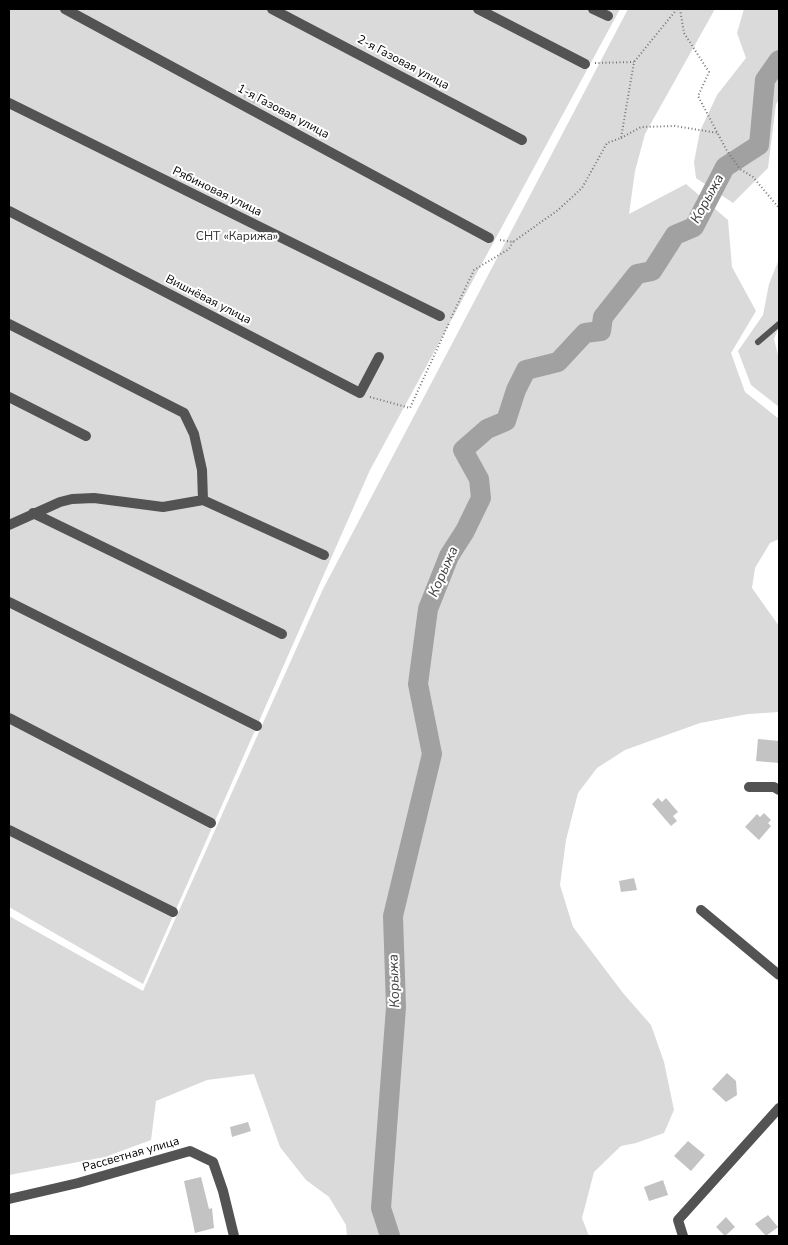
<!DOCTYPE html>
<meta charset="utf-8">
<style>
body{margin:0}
#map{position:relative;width:788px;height:1245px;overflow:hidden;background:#fff;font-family:"Nunito Sans",sans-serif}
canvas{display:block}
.frame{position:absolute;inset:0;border:10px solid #000;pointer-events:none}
</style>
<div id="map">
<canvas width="788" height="1245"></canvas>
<div class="frame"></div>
</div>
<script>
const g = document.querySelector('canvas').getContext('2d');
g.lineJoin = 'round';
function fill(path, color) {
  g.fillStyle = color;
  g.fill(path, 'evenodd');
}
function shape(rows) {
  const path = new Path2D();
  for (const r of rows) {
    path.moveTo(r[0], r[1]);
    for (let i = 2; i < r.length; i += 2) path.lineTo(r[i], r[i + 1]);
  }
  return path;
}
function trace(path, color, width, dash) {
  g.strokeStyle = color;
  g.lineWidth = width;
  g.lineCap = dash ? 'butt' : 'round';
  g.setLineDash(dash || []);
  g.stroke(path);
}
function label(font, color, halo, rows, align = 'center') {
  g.font = font + ' "Nunito Sans",sans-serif';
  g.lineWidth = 4;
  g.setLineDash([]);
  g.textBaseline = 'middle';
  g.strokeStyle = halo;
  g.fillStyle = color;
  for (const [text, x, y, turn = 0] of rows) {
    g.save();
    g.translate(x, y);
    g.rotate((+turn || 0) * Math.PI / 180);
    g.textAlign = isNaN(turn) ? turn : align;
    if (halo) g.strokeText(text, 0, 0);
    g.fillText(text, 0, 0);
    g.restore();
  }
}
const green = shape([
 [9,9,620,9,370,470,143,984,9,907],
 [628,9,715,9,645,134,635,171,629,214,686,184,728,220,732,267,756,311,731,353,745,392,779,419,779,539,770,543,755,568,752,588,779,626,779,712,748,714,700,723,625,750,597,768,578,793,566,840,560,885,573,927,623,993,651,1025,664,1062,674,1110,664,1133,636,1143,621,1146,594,1172,582,1218,589,1236,347,1236,346,1225,329,1197,306,1180,280,1147,254,1074,207,1080,156,1101,151,1140,105,1157,9,1175,9,916,143,991,323,589],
 [744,9,779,9,779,100,776,104,768,168,733,203,696,178,694,162,700,131,717,95,746,58,737,33],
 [779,259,779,327,774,339,779,359,779,407,751,385,738,351,763,315,769,284]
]);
const river = shape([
 [390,1236,381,1208,396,1007,393,916,432,754,418,684,428,609,449,556,465,531,481,498,479,479,463,450,487,429,506,421,516,390,526,370,558,362,585,333,601,331,603,317,637,274,652,271,675,235,694,227,725,167,759,145,765,80,779,60]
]);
const building = shape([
 [248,88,260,95,254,104,243,97],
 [758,739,779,741,779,763,756,761],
 [658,798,662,802,666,798,678,812,673,816,677,821,671,826,652,804],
 [764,813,771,820,768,823,771,826,759,840,745,827,757,814,760,817],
 [634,878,637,890,621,892,619,881],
 [727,1073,736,1081,737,1095,726,1102,712,1089],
 [248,1122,251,1131,232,1137,230,1127],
 [688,1141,705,1155,691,1171,674,1156],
 [201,1177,209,1209,212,1208,214,1228,195,1233,184,1181],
 [663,1180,668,1195,649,1201,644,1187],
 [768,1215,778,1227,766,1236,755,1224],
 [726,1217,735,1227,725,1236,716,1227]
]);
const path = shape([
 [680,9,684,33,709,72,698,96,727,151,740,169,753,177,779,208],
 [595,63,634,62],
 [621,138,641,127,675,126,718,133],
 [500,240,513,242,558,210,582,188,607,143,621,138,634,62,677,9],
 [451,318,474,270,509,249,513,242],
 [370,397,410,408,449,323]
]);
const lane = shape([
 [758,342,779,324]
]);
const street = shape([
 [65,9,489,238],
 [272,9,522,140],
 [478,9,585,64],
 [593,9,608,16],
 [9,103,440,316],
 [9,211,360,393,379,357],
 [9,324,184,413,194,434,202,470,203,500],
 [9,397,86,436],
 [33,513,282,634],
 [9,525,60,502,72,499,94,498,163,507,203,500,324,555],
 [9,602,257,726],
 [9,718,211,823],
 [749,787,774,787,779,790],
 [9,830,173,912],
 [701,910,779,975],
 [9,1199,78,1183,190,1151,213,1162,223,1191,234,1236],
 [683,1236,678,1220,779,1108]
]);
const streetNames = [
 ["2-я Газовая улица",403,63,28],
 ["1-я Газовая улица",283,112,28],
 ["Рябиновая улица",217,192,26],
 ["Вишнёвая улица",208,300,27],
 ["Рассветная улица",131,1155,-16]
];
const parkNames = [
 ["СНТ «Карижа»",237,237]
];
const waterNames = [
 ["Корыжа",708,199,-61],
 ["Корыжа",444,572,-66],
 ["Корыжа",395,981,-92]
];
fill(green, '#dadada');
trace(river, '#a1a1a1', 20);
fill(building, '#c3c3c3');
trace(path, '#757575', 2, [1, 2.5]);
trace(lane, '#535353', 6);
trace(street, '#535353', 10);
label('12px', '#000', '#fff', streetNames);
label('12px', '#313131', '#fff', parkNames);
label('italic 14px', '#424242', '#fff', waterNames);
</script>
